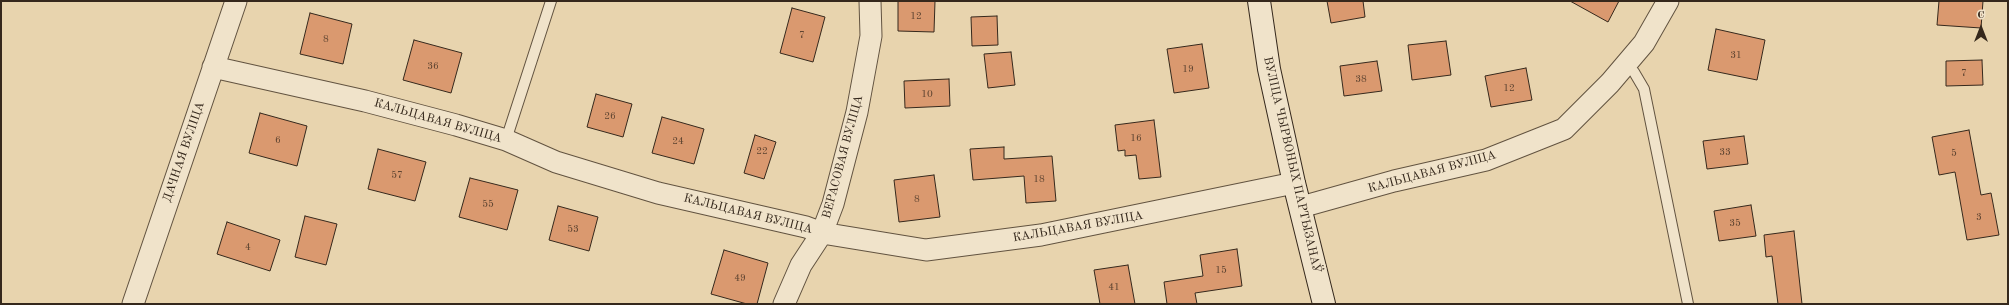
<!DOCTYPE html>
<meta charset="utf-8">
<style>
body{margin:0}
#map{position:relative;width:2009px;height:305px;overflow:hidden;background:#e8d4ae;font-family:"Old Standard TT",serif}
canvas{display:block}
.frame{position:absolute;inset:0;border:2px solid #35281c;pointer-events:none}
.north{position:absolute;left:1961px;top:8px;width:40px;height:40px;-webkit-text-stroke:3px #f0e3ca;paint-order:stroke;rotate:0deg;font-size:11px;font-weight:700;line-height:16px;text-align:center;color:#35281c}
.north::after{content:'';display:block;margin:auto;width:14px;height:18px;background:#35281c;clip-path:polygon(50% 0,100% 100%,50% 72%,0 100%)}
</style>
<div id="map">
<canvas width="2009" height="305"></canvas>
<div class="frame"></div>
<div class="north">С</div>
</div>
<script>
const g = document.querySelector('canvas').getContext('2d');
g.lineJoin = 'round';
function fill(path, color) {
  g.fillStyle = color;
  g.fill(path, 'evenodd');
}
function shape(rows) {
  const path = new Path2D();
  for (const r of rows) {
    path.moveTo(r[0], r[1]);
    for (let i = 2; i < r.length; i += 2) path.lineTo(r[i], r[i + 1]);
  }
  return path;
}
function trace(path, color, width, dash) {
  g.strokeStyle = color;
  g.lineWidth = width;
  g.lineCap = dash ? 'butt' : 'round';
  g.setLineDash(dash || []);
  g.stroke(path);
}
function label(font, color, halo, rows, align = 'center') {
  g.font = font + ' "Old Standard TT",serif';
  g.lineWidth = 4;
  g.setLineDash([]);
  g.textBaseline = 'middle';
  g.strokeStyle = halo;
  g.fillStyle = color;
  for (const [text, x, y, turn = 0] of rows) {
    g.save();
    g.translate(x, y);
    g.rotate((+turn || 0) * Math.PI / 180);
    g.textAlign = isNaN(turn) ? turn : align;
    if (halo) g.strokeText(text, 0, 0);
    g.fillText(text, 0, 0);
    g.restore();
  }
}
const building = shape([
 [898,1,935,1,934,32,898,31,898,1],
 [1327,1,1363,1,1365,17,1331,23,1327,1],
 [1570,1,1619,1,1608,22,1570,1],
 [1939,1,1983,1,1981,28,1937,25,1939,1],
 [792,8,825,17,813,62,780,53,792,8],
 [310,13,352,24,343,64,300,54,310,13],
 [997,16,998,45,972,46,971,17,997,16],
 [1716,29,1765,40,1757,80,1708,70,1716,29],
 [414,40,462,53,451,93,403,80,414,40],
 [1446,41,1451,75,1412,80,1408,45,1446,41],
 [1202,44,1209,88,1174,93,1167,49,1202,44],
 [1011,52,1015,85,988,88,984,54,1011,52],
 [1982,60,1983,85,1946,86,1946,61,1982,60],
 [1377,61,1382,91,1344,96,1340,66,1377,61],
 [1526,68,1532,100,1491,107,1485,76,1526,68],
 [949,79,950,106,905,108,904,81,949,79],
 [596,94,632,104,623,137,587,127,596,94],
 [260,113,307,126,297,166,249,153,260,113],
 [662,117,704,129,694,164,652,153,662,117],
 [1154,120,1161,177,1139,179,1136,155,1125,156,1125,150,1118,151,1115,125,1154,120],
 [1969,130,1981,195,1991,193,1999,235,1967,240,1955,172,1939,175,1932,137,1969,130],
 [755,135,776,142,764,179,744,173,755,135],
 [1744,136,1748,164,1707,169,1703,141,1744,136],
 [1004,147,1004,159,1052,156,1056,201,1026,203,1024,176,973,180,970,149,1004,147],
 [378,149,426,162,415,201,368,189,378,149],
 [934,175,940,217,899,222,894,180,934,175],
 [470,178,518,190,507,230,459,217,470,178],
 [1751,205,1756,236,1719,241,1714,211,1751,205],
 [558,206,598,217,589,251,549,240,558,206],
 [305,216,337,224,326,265,295,257,305,216],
 [227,222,280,240,270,271,217,254,227,222],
 [1794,231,1802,304,1778,304,1772,256,1766,257,1764,235,1794,231],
 [1237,249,1242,286,1195,293,1197,304,1167,304,1164,282,1203,276,1200,255,1237,249],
 [724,250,768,263,757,304,747,304,711,294,724,250],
 [1128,265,1135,304,1100,304,1094,270,1128,265]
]);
const lane = shape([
 [1626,65,1634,72,1644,89,1688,304],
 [506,140,551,1]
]);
const street = shape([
 [213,67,365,101,456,125,506,140,556,162,658,193,806,227,822,233,926,250,1041,235,1294,183],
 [1301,207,1394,181,1486,160,1564,129,1610,83,1644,43,1668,1],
 [133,304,236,1],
 [784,304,801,265,822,233,833,204,857,112,871,36,870,1]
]);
const secondary = shape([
 [1259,1,1269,69,1294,183,1324,304]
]);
const numberNames = [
 ["12",916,16],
 ["7",802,35],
 ["8",326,39],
 ["31",1736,55],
 ["36",433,66],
 ["19",1188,69],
 ["7",1964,73],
 ["38",1361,79],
 ["12",1509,88],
 ["10",927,94],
 ["26",610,116],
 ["16",1136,138],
 ["6",278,140],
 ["24",678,141],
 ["22",762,151],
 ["33",1725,152],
 ["5",1954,153],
 ["57",397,175],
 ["18",1039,179],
 ["8",917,199],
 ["55",488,204],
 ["3",1979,217],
 ["35",1735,223],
 ["53",573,229],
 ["4",248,247],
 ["15",1221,270],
 ["49",740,278],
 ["41",1114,287]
];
const streetNames = [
 ["КАЛЬЦАВАЯ ВУЛІЦА",438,121,16],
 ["ДАЧНАЯ ВУЛІЦА",184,152,-71],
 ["ВЕРАСОВАЯ ВУЛІЦА",843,157,-75],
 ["ВУЛІЦА ЧЫРВОНЫХ ПАРТЫЗАНАЎ",1292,165,77],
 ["КАЛЬЦАВАЯ ВУЛІЦА",1432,172,-15],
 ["КАЛЬЦАВАЯ ВУЛІЦА",748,214,14],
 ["КАЛЬЦАВАЯ ВУЛІЦА",1078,227,-10]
];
fill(building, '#da996f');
trace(building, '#35281c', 1);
trace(lane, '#625340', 12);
trace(street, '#625340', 23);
trace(secondary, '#35281c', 24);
trace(lane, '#f0e3ca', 10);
trace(street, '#f0e3ca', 21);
trace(secondary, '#f0e3ca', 22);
label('10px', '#5e4431', null, numberNames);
label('12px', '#35281c', '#f0e3ca', streetNames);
</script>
